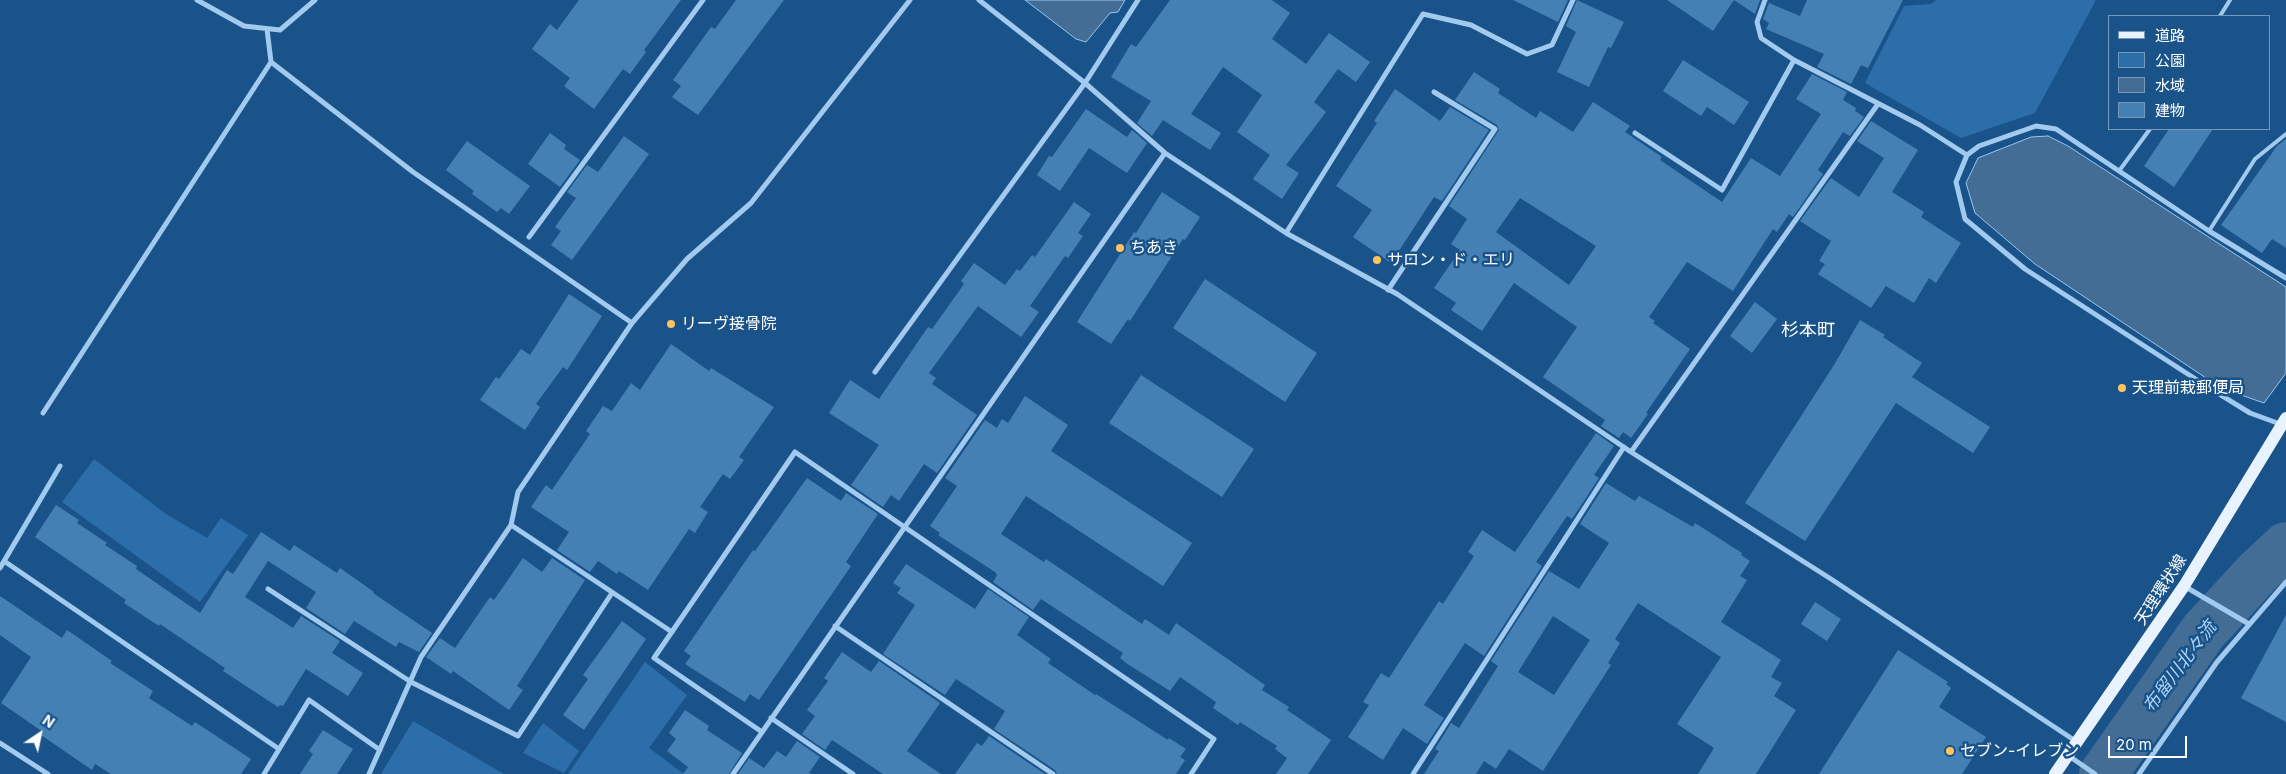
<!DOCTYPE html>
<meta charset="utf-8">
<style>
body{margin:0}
#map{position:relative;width:2286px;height:774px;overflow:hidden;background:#19538a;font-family:Inter,"Noto Sans JP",sans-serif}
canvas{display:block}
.legend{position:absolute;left:2108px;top:15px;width:162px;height:115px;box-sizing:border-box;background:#19538a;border:1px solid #7598b9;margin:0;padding:6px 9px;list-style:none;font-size:15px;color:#fff}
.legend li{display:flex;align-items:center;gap:10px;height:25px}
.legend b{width:25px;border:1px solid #7598b9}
.north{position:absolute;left:15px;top:709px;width:50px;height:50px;-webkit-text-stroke:4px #19538a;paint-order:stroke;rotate:34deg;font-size:14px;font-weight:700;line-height:20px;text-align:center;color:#fff}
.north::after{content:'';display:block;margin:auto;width:18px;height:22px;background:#fff;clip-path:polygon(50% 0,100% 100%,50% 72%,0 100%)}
.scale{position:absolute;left:2108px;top:736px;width:79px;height:22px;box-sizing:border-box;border:2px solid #fff;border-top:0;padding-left:6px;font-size:15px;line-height:18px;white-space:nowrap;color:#fff;-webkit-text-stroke:4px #19538a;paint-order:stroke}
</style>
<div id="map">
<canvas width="2286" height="774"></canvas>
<ul class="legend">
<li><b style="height:6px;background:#e9f3ff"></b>道路</li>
<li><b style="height:14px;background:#2c6ea9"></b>公園</li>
<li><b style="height:14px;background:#436d95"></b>水域</li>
<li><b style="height:14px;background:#4580b5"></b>建物</li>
</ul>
<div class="north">N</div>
<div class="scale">20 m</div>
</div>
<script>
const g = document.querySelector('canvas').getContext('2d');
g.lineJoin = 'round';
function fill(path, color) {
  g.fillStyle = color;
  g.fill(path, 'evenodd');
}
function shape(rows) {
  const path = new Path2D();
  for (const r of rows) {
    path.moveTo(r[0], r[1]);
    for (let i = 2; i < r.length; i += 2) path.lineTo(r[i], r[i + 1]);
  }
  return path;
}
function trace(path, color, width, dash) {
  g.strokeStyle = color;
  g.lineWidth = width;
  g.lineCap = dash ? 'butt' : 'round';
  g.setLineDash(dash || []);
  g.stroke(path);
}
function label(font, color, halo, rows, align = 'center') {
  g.font = font + ' Inter,"Noto Sans JP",sans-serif';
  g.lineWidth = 5;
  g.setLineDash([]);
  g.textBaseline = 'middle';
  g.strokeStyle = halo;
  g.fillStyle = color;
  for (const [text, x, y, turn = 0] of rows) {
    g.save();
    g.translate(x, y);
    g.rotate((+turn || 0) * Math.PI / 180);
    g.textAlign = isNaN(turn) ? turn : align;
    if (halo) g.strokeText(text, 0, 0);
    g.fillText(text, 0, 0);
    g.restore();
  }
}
const green = shape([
 [1936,0,2096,0,2035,113,1961,138,1865,83,1904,6,1931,4],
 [94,459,166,514,207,538,221,518,248,535,200,602,62,502],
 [645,662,687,695,649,748,684,774,568,774],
 [413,721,504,774,381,774],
 [543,723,579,751,564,773,523,753]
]);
const water = shape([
 [1025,0,1125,0,1118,12,1110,13,1086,42,1076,39,1025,0],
 [2048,136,2068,146,2286,287,2286,373,2264,403,2221,388,2035,264,1975,213,1966,183,1978,158,2031,137,2048,136]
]);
const river = shape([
 [2103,774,2203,632,2258,572,2286,546]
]);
const building = shape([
 [579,0,681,0,644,50,646,52,630,74,623,69,594,109,564,86,570,78,532,49,550,24,557,30],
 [736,0,784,0,698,115,672,97,681,86,673,80,711,27,715,29],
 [1170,0,1272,0,1290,13,1272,39,1306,64,1329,33,1370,62,1356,82,1338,69,1314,102,1326,112,1286,165,1299,173,1282,199,1253,179,1270,155,1237,132,1262,95,1223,67,1191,114,1221,133,1210,150,1163,120,1152,136,1137,123,1151,101,1111,77,1131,44,1136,47],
 [1513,0,1568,0,1558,22],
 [1577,0,1624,22,1611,48,1608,47,1589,87,1557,72,1576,32,1566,26],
 [1667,0,1760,0,1755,14,1734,0,1713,31],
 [1807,0,1903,0,1868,68,1861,65,1851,84,1817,67,1824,54,1766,29,1769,23,1763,19,1769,3,1800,16],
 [1683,60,1749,102,1734,125,1707,107,1701,116,1663,91],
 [1474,72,1500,89,1498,93,1536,118,1540,111,1573,132,1593,102,1630,126,1625,132,1662,157,1660,160,1722,202,1751,158,1780,176,1821,114,1796,99,1812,74,1847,92,1843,100,1856,108,1855,111,1864,117,1850,136,1843,132,1818,170,1823,174,1793,217,1789,214,1777,232,1773,229,1733,291,1687,262,1649,317,1655,321,1653,323,1690,349,1646,413,1648,414,1631,438,1623,432,1619,438,1601,426,1605,420,1543,377,1577,327,1514,283,1482,331,1451,310,1456,303,1434,288,1460,250,1451,244,1467,219,1449,206,1499,130,1497,125,1455,100],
 [1520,198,1596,246,1569,285,1496,232],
 [1395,89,1440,121,1450,107,1489,130,1442,201,1434,197,1391,263,1353,237,1372,210,1336,186,1377,123,1374,121],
 [1086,109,1127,137,1132,130,1147,143,1127,173,1089,148,1060,191,1037,175,1049,156,1052,157],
 [1871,121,1918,150,1892,192,1924,212,1921,217,1961,243,1936,283,1929,278,1914,303,1886,286,1871,308,1818,274,1825,264,1819,261,1831,241,1800,221,1831,178,1859,197,1884,158,1857,141],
 [2169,129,2213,129,2174,187,2144,166],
 [550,133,566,145,564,149,580,160,560,187,528,164],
 [624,136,649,154,572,260,551,245,561,231,555,227,576,198,567,192,587,165,598,172],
 [2286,139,2286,248,2272,239,2262,253,2221,225,2277,146],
 [467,141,530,186,509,214,501,208,497,212,472,194,474,191,446,170],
 [1162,192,1200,217,1185,240,1183,239,1130,321,1128,319,1111,344,1077,322,1134,232,1136,233],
 [1074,202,1091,214,1078,233,1083,236,1068,258,1065,256,1030,306,1039,312,1021,337,978,306,929,373,936,378,932,384,977,415,937,473,924,464,899,501,891,495,883,507,851,485,879,445,829,413,850,380,879,399,928,327,932,329,964,284,961,281,974,263,1005,285,1017,269,1020,271,1032,255,1035,257],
 [1205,279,1317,353,1285,402,1173,328],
 [569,294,602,316,567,370,563,367,536,404,540,407,525,430,480,400,496,377,499,379,521,349,530,355],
 [1755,302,1777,319,1752,353,1730,336],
 [1860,320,1885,335,1883,337,1922,363,1912,377,1990,427,1973,453,1896,403,1805,541,1745,503,1834,365],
 [671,344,709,371,711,368,774,407,739,457,744,460,730,479,723,474,700,507,708,512,695,533,689,529,648,590,619,571,617,574,598,561,590,572,557,550,569,532,531,507,546,485,552,490,590,434,586,431,603,406,612,411,631,383,640,390],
 [1141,375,1254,449,1222,497,1109,423],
 [1025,396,1068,425,1051,451,1192,543,1163,586,1026,496,1001,534,1044,562,1046,559,1142,624,1145,619,1169,635,1176,623,1265,685,1262,690,1289,707,1287,710,1331,740,1308,774,1276,774,1287,758,1275,749,1277,746,1240,722,1238,725,1213,708,1216,702,1180,677,1170,691,1126,663,1120,658,1123,653,1041,599,1033,610,993,582,997,575,995,572,938,535,940,533,930,526,957,486,945,478,985,420,997,428,1002,419,1008,423],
 [1596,433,1614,446,1594,475,1599,478,1572,519,1567,516,1536,562,1542,566,1484,656,1465,643,1424,705,1444,718,1427,744,1403,728,1383,760,1348,737,1369,705,1363,702,1381,673,1389,678,1439,601,1443,604,1474,556,1468,552,1482,530,1515,552],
 [807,478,841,501,846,493,878,514,846,562,851,566,759,700,750,694,745,702,685,664,691,656,684,651,753,550,755,551],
 [1606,483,1635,501,1639,496,1693,527,1695,523,1742,553,1741,555,1750,561,1740,576,1747,580,1721,622,1781,660,1771,677,1782,683,1774,696,1796,710,1756,774,1698,774,1714,748,1677,724,1721,657,1638,603,1615,639,1620,643,1608,663,1611,665,1543,771,1509,749,1496,769,1484,761,1476,774,1424,774,1439,751,1435,749,1451,723,1459,728,1498,666,1491,661,1549,571,1579,589,1609,543,1580,524],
 [1553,616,1590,640,1554,695,1518,672],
 [56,505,79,520,77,523,107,543,105,545,137,566,136,569,200,613,227,570,233,574,261,532,290,551,294,545,337,573,340,568,374,592,373,593,432,633,419,652,399,642,396,647,354,621,345,634,306,608,316,592,268,561,245,597,293,628,301,616,340,641,332,653,363,673,348,696,306,669,283,706,280,705,278,707,223,671,225,668,160,624,159,626,124,603,126,600,35,537],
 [523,558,542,572,552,558,585,580,517,686,523,690,509,710,453,671,451,674,426,657,440,638,455,648,490,597,494,600],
 [906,564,975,609,988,589,1029,617,1017,635,1051,659,1048,663,1095,695,1096,694,1168,740,1169,738,1186,749,1180,757,1185,760,1176,774,1057,774,1055,770,994,729,1005,711,956,679,945,695,883,654,915,605,897,593,901,588,893,583],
 [0,596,62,638,67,630,112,661,110,663,153,691,149,698,192,726,195,722,251,759,241,774,111,774,95,764,92,770,41,735,43,732,1,703,31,657,0,635],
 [1815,602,1841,619,1827,641,1801,624],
 [2286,615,2286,722,2241,698],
 [622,621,646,639,584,730,563,715,588,679,583,675],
 [1898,650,1948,682,1946,684,1951,688,1939,707,1986,737,1962,774,1819,774],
 [842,652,871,672,879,661,940,703,907,751,941,774,883,774,832,740,825,750,802,734,815,716,807,710,828,681,824,678],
 [685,710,709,726,707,730,742,753,729,774,683,774,688,767,667,751,676,739,669,733],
 [323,730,353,749,337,774,300,774,313,754,309,751],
 [989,736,1045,774,955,774,977,743,982,746],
 [797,741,820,757,809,773,812,774,738,774,749,758,764,768,777,751,786,757]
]);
const service = shape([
 [2220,16,2230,0],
 [2119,171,2150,129],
 [2209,231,2255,159,2286,134]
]);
const minor = shape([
 [197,0,244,26,280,30,315,0],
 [979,0,1085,83,1165,153,1286,233,1397,294,1631,452,1831,579,2077,742],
 [1765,0,1757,22,1761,38,1794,60,1920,125,1967,155,1956,182,1965,219,2025,269,2211,389,2250,413,2280,424],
 [271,62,413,172,632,323],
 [1635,133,1722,190,1794,60],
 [1967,155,1979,146,2036,126,2056,129,2209,231,2286,278],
 [1286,233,1423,14,1471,25,1527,54,1552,45,1573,0],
 [529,237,703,0],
 [1388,290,1495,129,1434,92],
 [875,372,1085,83,1138,0],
 [43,413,271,62,267,29],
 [1631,452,1878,104],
 [511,525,672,632],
 [4,561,279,749],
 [0,568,60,466],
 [2184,586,2249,624],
 [268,589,411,682,518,736,612,593],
 [835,626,1053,774],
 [771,718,853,774],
 [762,732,654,658,795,452,1214,739,1191,774],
 [0,743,48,774],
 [2069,756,2095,774],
 [264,774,309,700,380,750],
 [369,774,421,657,511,525,518,492,632,323,687,259,751,203,910,0],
 [733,774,1165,153],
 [1413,774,1624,447],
 [2139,774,2217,662,2286,582]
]);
const primary = shape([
 [2055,774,2184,586,2286,418]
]);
const markers = [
 [1120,248,5,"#ffc45f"],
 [1377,260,5,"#ffc45f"],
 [671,324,5,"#ffc45f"],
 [2122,388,5,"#ffc45f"],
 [1950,751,5,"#ffc45f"]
];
const poiNames = [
 ["ちあき",1130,248],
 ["サロン・ド・エリ",1387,260],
 ["リーヴ接骨院",681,324],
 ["天理前栽郵便局",2132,388],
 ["セブン-イレブン",1960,751]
];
const streetNames = [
 ["天理環状線",2161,590,-57]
];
const neighbourhoodNames = [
 ["杉本町",1808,331]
];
const waterNames = [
 ["布留川北々流",2180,667,-53]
];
fill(green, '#2c6ea9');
fill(water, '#436d95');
trace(water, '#95c6f0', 1);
trace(river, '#436d95', 48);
fill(building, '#4580b5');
trace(service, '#a2caee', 4);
trace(minor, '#a2caee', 5);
trace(primary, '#e9f3ff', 12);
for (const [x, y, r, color] of markers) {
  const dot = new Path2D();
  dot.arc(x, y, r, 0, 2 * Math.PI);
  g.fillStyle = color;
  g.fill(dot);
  trace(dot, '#19538a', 2);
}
label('16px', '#fff', '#19538a', poiNames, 'left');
label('16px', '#fff', '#19538a', streetNames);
label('18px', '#fff', '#19538a', neighbourhoodNames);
label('italic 18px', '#aed4f5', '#19538a', waterNames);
</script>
